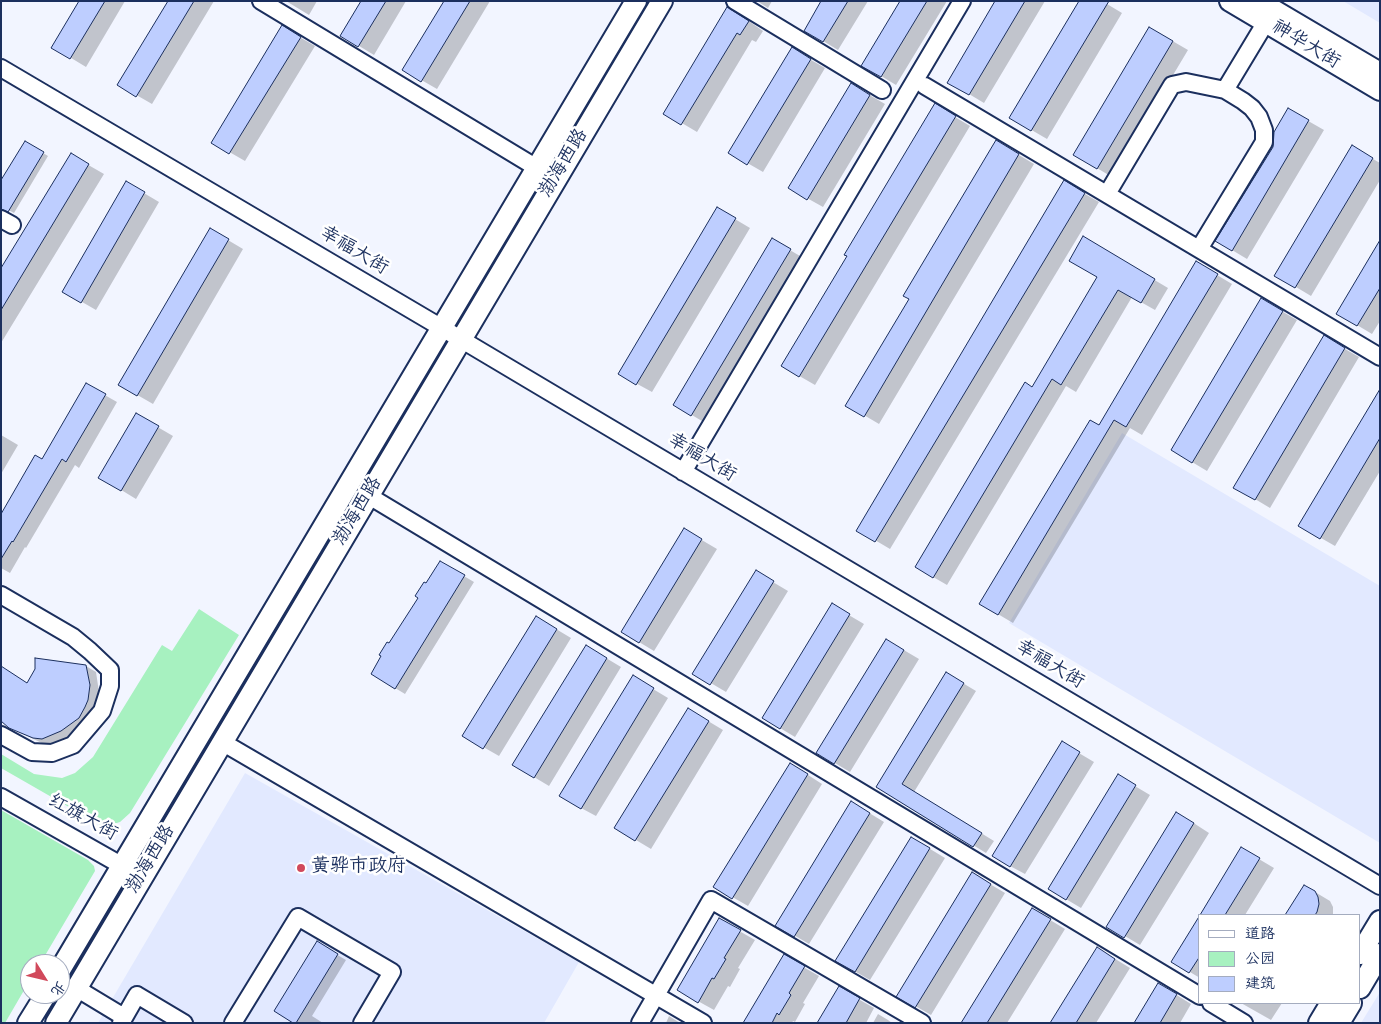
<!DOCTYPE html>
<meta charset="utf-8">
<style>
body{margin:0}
#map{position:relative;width:1381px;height:1024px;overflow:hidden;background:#f2f5ff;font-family:"Gochi Hand","LXGW WenKai TC",sans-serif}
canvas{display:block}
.frame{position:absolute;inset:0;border:2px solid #1b2f5e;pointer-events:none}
.legend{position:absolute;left:1198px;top:914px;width:162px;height:90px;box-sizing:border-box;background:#fff;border:1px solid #a4acbf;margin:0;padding:6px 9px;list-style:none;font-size:15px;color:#1b2f5e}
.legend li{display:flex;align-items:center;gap:10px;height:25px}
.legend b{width:25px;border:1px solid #a4acbf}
.north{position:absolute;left:20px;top:954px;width:50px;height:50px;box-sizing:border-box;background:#fff;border:1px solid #a4acbf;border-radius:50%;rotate:126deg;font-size:14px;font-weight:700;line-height:20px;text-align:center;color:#1b2f5e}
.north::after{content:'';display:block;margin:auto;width:18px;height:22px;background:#d1495b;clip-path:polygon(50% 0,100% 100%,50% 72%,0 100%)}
</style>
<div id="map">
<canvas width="1381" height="1024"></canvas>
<div class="frame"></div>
<ul class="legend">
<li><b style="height:6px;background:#fff"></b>道路</li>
<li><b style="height:14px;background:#a7f1c0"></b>公园</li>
<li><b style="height:14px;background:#beceff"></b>建筑</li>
</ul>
<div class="north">北</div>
</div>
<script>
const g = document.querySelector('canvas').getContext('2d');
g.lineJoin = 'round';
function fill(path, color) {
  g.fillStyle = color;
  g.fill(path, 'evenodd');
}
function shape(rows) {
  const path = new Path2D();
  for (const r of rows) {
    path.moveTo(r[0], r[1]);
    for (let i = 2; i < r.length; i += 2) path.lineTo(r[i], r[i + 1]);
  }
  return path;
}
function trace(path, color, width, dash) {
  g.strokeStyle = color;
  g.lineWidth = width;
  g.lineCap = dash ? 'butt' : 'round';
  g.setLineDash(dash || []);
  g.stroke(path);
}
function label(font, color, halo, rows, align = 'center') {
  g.font = font + ' "Gochi Hand","LXGW WenKai TC",sans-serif';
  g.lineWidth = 5;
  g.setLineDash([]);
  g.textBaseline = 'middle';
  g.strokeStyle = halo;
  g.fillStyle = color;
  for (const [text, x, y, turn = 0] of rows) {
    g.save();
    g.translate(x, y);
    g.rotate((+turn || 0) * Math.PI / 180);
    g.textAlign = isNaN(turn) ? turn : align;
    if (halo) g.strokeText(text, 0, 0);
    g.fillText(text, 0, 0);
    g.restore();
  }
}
const built = shape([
 [1343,1,1380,1,1380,23],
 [1122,433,1380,586,1380,843,1009,623],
 [245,773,579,962,544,1023,98,1023],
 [1380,992,1380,1023,1361,1023]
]);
const green = shape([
 [199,609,239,635,130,813,120,822,110,825,102,826,1,768,1,754,34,774,62,778,75,773,93,757,162,645,172,651],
 [1,810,88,860,94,866,95,871,40,964,30,964,30,980,5,1023,1,1023]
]);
const shadow = shape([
 [81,1,125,1,86,67,53,47],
 [170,1,214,1,152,104,119,85],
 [286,1,317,1,309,15],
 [362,1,406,1,374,55,341,35],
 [445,1,490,1,437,89,404,70],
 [757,1,772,1,768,8],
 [823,1,868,1,838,50,805,30],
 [902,1,947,1,896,85,863,65],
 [997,1,1045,1,984,103,949,82],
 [1102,1,1122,13,1047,139,1011,118],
 [743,17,763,31,756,42,752,40,697,132,665,113],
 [282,27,315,46,245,161,212,142],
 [1150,28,1188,50,1112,177,1075,155],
 [792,49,825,68,763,172,730,153],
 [852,85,885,104,823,207,789,188],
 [935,105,970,126,815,385,782,366,848,256],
 [1289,110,1324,130,1247,259,1217,241,1274,148],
 [25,142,48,156,14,213,1,206],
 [997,142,1034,164,879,424,847,405,911,299],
 [1352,147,1380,163,1380,180,1311,296,1276,275],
 [71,155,104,174,1,343,1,271],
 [1064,182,1099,202,890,549,858,530],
 [127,183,159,202,96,310,63,291],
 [718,209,750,228,652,392,619,374],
 [211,230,243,249,153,404,120,385],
 [1084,238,1168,288,1155,310,1132,297,1076,392,1066,386,947,585,916,567,1032,388,1098,277],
 [773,240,805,259,707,424,675,405],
 [1380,242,1380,321,1372,334,1337,313],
 [1197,263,1232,284,1142,435,1130,428,1013,623,981,604,1099,427],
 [1262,300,1297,320,1207,471,1172,450],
 [1324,337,1359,357,1270,508,1235,487],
 [87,385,117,402,79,468,75,465,26,548,25,547,10,573,1,568,1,516,42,461],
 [1380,392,1380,471,1335,546,1300,526],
 [137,415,173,436,136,499,100,477],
 [1,435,18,445,1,474],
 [700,539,717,549,654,651,639,642],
 [440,562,474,582,405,694,372,674],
 [756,572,788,591,726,692,694,673],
 [847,614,864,624,795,737,780,728],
 [551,626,571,638,499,756,464,736],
 [902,649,919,659,850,772,818,753],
 [601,655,621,667,549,786,534,777],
 [86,666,96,672,99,692,97,706,71,736,53,744,44,744,21,733,10,727,28,684],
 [946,673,976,691,914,792,994,841,986,853,877,786],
 [648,686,668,698,596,816,581,808],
 [703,718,723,730,651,849,616,828],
 [1062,743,1094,762,1025,874,1010,866],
 [805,773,822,784,748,906,715,887],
 [1118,776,1150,795,1081,908,1049,889],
 [866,811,884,822,809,944,777,925],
 [1192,822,1209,833,1140,945,1108,926],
 [912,838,945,858,870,980,837,961],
 [1242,849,1274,868,1245,915,1201,915],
 [973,874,1005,893,931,1015,898,996],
 [1305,886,1330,901,1333,907,1333,915,1287,915],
 [1032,909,1065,929,1007,1023,963,1023],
 [1200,918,1200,978,1173,962],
 [720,920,755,940,738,968,740,969,730,987,728,986,714,1010,678,990],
 [317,943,346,960,312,1016,323,1023,295,1023],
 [784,956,819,976,803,1003,805,1004,795,1022,793,1021,792,1023,745,1023],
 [1112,957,1130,968,1096,1023,1052,1023],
 [1159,984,1191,1004,1180,1023,1135,1023],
 [839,988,874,1008,866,1023,819,1023],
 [1241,1003,1282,1003,1271,1020],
 [878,1014,888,1020,892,1023,873,1023],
 [669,1016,680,1023,666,1023]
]);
const building = shape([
 [79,1,105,1,70,59,51,48,79,1],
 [168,1,194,1,136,97,117,85,168,1],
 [361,1,386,1,358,47,340,36,361,1],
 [444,1,470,1,421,82,402,70,444,1],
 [821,1,848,1,823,42,804,31,821,1],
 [900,1,927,1,881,77,861,66,900,1],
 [995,1,1025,1,969,95,947,83,995,1],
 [1079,1,1109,1,1031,131,1009,118,1079,1],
 [727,7,749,21,740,35,737,33,681,125,663,114,727,7],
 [282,25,301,37,229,154,211,143,282,25],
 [1149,27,1173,41,1097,169,1073,155,1149,27],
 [792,47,811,59,747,165,728,153,792,47],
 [851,83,870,95,807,200,788,188,851,83],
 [935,103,956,116,799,377,781,366,847,256,844,255,935,103],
 [1288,108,1309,120,1232,251,1215,241,1273,147,1274,132,1288,108],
 [996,140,1019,154,864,417,845,406,909,299,903,296,996,140],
 [25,141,44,152,8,212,1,209,1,180,25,141],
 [1352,145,1373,158,1295,288,1274,276,1352,145],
 [71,153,89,164,1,310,1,268,71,153],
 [1064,180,1085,193,875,542,856,531,1064,180],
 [126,181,145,192,81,303,62,292,126,181],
 [717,207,736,218,636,385,618,374,717,207],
 [210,228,229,239,137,396,118,385,210,228],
 [1083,236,1155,279,1141,303,1118,290,1061,385,1052,379,933,578,915,567,1025,382,1032,387,1097,277,1069,261,1083,236],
 [772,238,791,249,691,416,673,405,772,238],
 [1380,240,1380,288,1357,326,1336,314,1380,240],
 [1196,261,1218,274,1126,427,1114,420,998,615,979,604,1090,420,1099,425,1196,261],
 [1261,298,1283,311,1192,463,1171,450,1261,298],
 [1324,335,1345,348,1255,500,1233,488,1324,335],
 [86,383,106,394,66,462,62,459,13,542,12,541,1,559,1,514,35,455,42,459,86,383],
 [1380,389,1380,438,1320,539,1298,526,1380,389],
 [136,413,159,426,121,491,98,478,136,413],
 [684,528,702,539,639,643,621,632,684,528],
 [440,561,465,575,395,689,371,674,381,656,379,655,387,642,389,643,418,598,415,596,424,582,426,583,440,561],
 [756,570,774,581,710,685,692,674,756,570],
 [832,603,850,614,780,729,762,718,832,603],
 [536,616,557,629,483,749,462,736,536,616],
 [886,639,904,650,834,764,816,753,886,639],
 [586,645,607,658,534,778,512,765,586,645],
 [35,658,86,665,90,685,88,700,85,707,79,718,61,731,42,739,33,738,9,728,1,721,1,666,27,683,35,669,35,658],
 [946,672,964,683,902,784,982,833,973,847,876,787,946,672],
 [633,675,654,688,581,809,559,796,633,675],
 [688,708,709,721,635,841,614,828,688,708],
 [1062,741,1080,752,1010,867,992,856,1062,741],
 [790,763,808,774,732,899,713,887,790,763],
 [1118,774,1136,785,1066,900,1048,889,1118,774],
 [851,801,870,813,794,937,775,926,851,801],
 [1176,812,1194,823,1124,938,1106,927,1176,812],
 [911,837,930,848,855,972,835,961,911,837],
 [1241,847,1260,858,1225,915,1200,915,1241,847],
 [972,872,991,884,915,1008,896,997,972,872],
 [1304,885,1315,891,1318,897,1319,904,1317,912,1315,915,1285,915,1304,885],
 [1032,908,1051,919,987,1023,961,1023,1032,908],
 [1200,915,1200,956,1189,973,1171,962,1200,915],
 [719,918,741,930,724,958,726,959,714,979,712,978,698,1003,677,990,719,918],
 [317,941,338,954,296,1023,293,1023,274,1011,317,941],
 [1097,947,1115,959,1076,1023,1050,1023,1097,947],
 [784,954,805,966,789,993,791,995,779,1015,777,1013,772,1023,743,1023,784,954],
 [1158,983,1177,994,1160,1023,1134,1023,1158,983],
 [839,986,860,998,846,1023,817,1023,839,986]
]);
const minor = shape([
 [261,1,537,168],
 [735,1,882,90],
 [1,68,442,328,1380,886],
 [925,86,1380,357],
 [1225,90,1266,22],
 [1107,194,1172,85,1186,82,1225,90,1243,101,1252,108,1259,117,1264,130,1264,142,1199,249],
 [1,219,12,225],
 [683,472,962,1],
 [369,496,1200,996],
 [1,595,73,637,90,651,110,670,110,686,102,711,73,745,52,753,32,752,1,735],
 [222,742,703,1023],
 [1,797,142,877],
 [76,988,124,1017],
 [1211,1003,1244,1023],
 [121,1023,137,995,184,1023],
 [233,1023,298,917,392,972,362,1023],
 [640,1023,711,900,922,1023]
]);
const major = shape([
 [1230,1,1380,90],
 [1258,1,1380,73],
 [1360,954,1380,921],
 [60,970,636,1],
 [1360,988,1380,954],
 [28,1023,46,994],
 [56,1023,662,1],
 [1319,1023,1331,1003],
 [1339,1023,1351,1003]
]);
const markers = [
 [301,868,5,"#d1495b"]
];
const streetNames = [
 ["神华大街",1305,46,31],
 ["渤海西路",565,164,-59],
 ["幸福大街",353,252,31],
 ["幸福大街",701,459,31],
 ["渤海西路",359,512,-59],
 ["幸福大街",1049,666,31],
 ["红旗大街",82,819,29],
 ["渤海西路",152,860,-59]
];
const poiNames = [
 ["黄骅市政府",311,868]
];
fill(built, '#e2e9ff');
fill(green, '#a7f1c0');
fill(shadow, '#0003');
fill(building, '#beceff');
trace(building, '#1b2f5e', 1);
trace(minor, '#1b2f5e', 20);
trace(major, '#1b2f5e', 24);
trace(minor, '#fff', 16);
trace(major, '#fff', 20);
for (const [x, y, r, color] of markers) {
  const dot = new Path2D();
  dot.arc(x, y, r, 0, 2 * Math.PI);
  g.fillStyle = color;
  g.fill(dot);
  trace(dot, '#fff', 2);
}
label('19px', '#1b2f5e', '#fff', streetNames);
label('19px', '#1b2f5e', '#fff', poiNames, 'left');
</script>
